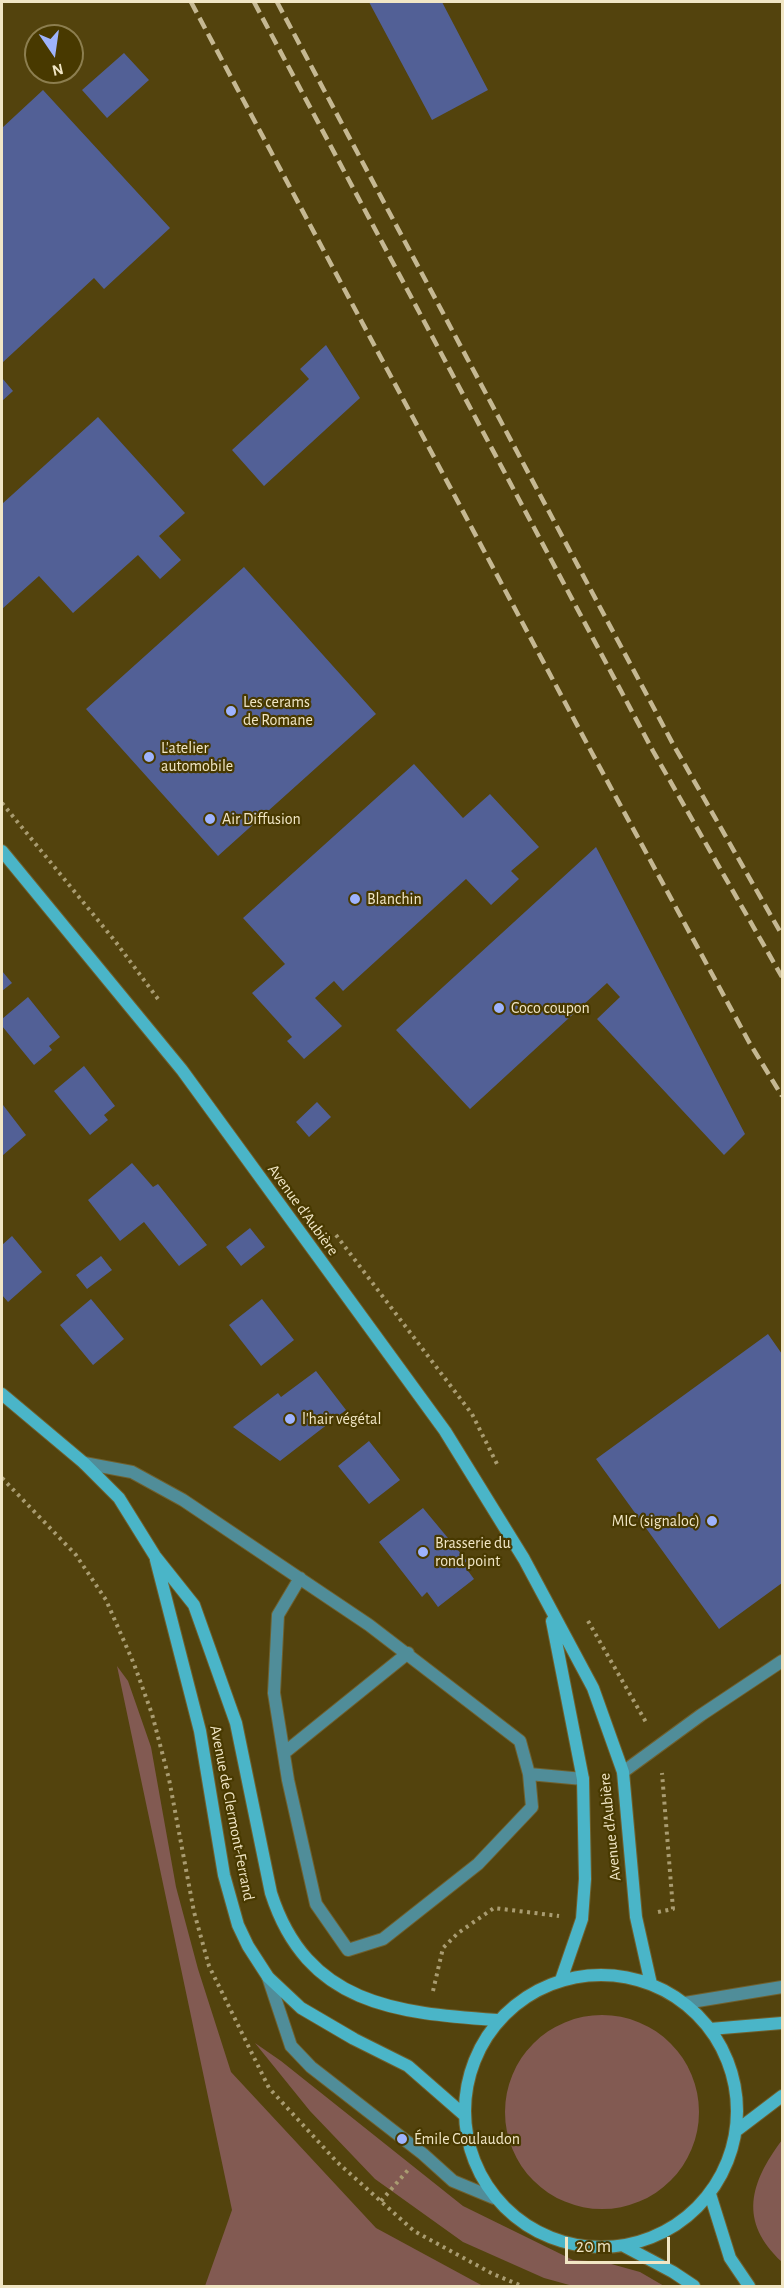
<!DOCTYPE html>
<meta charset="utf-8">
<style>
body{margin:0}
#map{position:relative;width:784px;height:2288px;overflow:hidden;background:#53430d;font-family:"Alegreya Sans",sans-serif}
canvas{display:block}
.frame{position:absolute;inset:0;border:3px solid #f1e6c5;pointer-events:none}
.north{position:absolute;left:24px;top:24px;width:60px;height:60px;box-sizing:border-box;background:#483900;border:2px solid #8c7e4f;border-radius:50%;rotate:167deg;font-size:16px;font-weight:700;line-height:24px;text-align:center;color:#f1e6c5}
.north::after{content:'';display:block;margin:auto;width:21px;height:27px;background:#9eb3fd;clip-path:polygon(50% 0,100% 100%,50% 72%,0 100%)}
.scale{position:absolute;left:565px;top:2237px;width:105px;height:27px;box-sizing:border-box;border:3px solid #f1e6c5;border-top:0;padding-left:8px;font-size:18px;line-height:21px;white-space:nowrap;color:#f1e6c5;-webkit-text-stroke:4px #483900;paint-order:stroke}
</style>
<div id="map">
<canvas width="784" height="2288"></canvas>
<div class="frame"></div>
<div class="north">N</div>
<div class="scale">20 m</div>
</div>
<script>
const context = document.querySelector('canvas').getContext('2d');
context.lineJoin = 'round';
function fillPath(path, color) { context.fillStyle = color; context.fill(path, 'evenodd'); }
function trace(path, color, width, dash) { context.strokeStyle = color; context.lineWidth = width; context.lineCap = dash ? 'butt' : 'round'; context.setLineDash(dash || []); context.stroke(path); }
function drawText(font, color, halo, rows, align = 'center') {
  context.font = font + ' "Alegreya Sans",sans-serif'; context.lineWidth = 4.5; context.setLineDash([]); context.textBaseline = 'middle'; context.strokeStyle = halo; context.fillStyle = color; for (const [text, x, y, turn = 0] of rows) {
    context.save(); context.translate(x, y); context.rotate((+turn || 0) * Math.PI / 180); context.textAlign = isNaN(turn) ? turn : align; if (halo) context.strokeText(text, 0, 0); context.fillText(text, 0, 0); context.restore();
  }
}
const green = new Path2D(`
 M 117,1666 L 128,1681 L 151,1747 L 176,1887 L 198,1969 L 231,2072 L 376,2228 L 483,2286 L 205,2286 L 232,2210 Z
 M505 2112a97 97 0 1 1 194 0a97 97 0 1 1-194 0Z
 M 255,2043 L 281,2061 L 463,2206 L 573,2260 L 604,2262 L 640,2272 L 664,2286 L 573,2286 L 544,2278 L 463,2242 L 375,2179 L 310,2111 Z
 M 782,2140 L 782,2262 C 738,2221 750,2183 782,2140 Z`);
const building = new Path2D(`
 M 369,2 L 442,2 L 488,90 L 432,120 Z
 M 124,53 L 149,80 L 107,118 L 82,90 Z
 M 43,90 L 170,228 L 104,289 L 94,278 L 2,363 L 2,128 Z
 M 326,345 L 360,398 L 264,486 L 232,450 L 309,379 L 300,369 Z
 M 2,378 L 13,391 L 2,401 Z
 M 98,417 L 185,513 L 159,536 L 181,560 L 160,579 L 138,555 L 73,613 L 39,576 L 2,609 L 2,504 Z
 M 244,567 L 376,714 L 218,856 L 86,709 Z
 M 414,764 L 463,818 L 490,794 L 539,847 L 511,871 L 519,879 L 491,905 L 466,879 L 343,991 L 334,981 L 315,998 L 342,1026 L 304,1059 L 287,1041 L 292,1037 L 252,993 L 285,964 L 243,918 Z
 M 596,847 L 745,1134 L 724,1155 L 597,1019 L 620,997 L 607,983 L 470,1109 L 396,1030 Z
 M 2,971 L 12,983 L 2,991 Z
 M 28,997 L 60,1037 L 49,1046 L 52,1050 L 34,1065 L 2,1026 L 2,1019 Z
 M 84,1066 L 115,1106 L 104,1115 L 108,1120 L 90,1135 L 54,1091 Z
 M 317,1102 L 331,1117 L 309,1137 L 296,1122 Z
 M 3,1105 L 26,1135 L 2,1156 L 2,1106 Z
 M 132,1163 L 153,1187 L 158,1184 L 207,1245 L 179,1266 L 144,1222 L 120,1241 L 88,1200 Z
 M 250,1228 L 265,1247 L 241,1266 L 226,1247 Z
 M 12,1236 L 42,1272 L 8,1302 L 2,1295 L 2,1245 Z
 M 101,1256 L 112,1270 L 87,1289 L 76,1275 Z
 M 91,1299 L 124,1339 L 93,1365 L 60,1325 Z
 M 262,1299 L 294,1340 L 261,1366 L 229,1325 Z
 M 768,1334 L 782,1354 L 782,1583 L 719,1629 L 596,1459 Z
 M 316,1371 L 346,1410 L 280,1461 L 233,1427 L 278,1393 L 281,1397 Z
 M 369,1441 L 400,1480 L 369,1504 L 338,1466 Z
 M 423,1508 L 467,1561 L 463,1564 L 474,1579 L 438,1607 L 427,1592 L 422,1597 L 379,1542 Z`);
const path = new Path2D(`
 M 2,803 L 115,941 L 158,999
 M 336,1235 L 472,1414 L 497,1464
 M 2,1478 L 76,1555 L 106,1600 L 134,1664 L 152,1714 L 169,1779 L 194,1912 L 209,1966 L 269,2088 L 337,2162 L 414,2231 L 493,2274 L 522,2286
 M 588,1621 L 647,1724
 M 658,1912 L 673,1909 L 662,1773
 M 433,1991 L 443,1948 L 458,1933 L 494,1908 L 559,1916
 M 381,2201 L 408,2170`);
const lane = new Path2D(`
 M 84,1463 L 132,1472 L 183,1500 L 369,1625 L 520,1741 L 529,1774 L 583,1779
 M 300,1578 L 278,1615 L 274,1693 L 288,1780 L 316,1904 L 348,1950 L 383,1939 L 478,1864 L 532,1807 L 529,1774
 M 284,1753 L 408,1653
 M 623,1772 L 701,1715 L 782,1661
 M 268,1977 L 291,2046 L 311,2067 L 423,2154 L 453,2181 L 494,2198
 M 685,2003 L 782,1987`);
const secondary = new Path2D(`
 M 2,851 L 182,1070 L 445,1431 L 524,1559 L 593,1688 L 623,1772 L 636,1917 L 651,1984
 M 2,1394 L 84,1463 L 119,1498 L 155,1556 L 194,1605 L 236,1723 L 271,1893 C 307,2005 396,2013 497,2020
 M 156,1560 L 200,1731 L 224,1875 L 238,1925 L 248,1946 L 268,1977 L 301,2008 L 354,2039 L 408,2066 L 463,2114
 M 552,1621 L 583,1779 L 585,1879 L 582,1919 L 561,1980
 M465 2111a136 136 0 1 1 272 0a136 136 0 1 1-272 0Z
 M 710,2029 L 782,2023
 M 736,2131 L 782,2096
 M 710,2194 L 730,2258 L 749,2286
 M 624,2246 L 673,2272 L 694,2286`);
const rail = new Path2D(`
 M 191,2 L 592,753 L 749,1042 L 782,1096
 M 254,2 L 653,751 L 782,977
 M 277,2 L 673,744 L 782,935`);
const markers = [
 [231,711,6,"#9eb3fd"],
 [149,757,6,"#9eb3fd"],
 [210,819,6,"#9eb3fd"],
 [355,899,6,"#9eb3fd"],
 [499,1008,6,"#9eb3fd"],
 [290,1419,6,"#9eb3fd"],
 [712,1521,6,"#9eb3fd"],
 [423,1552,6,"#9eb3fd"],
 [402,2139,6,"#9eb3fd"]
];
const poiNames = [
 ["Les cerams",243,702],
 ["de Romane",243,720],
 ["L'atelier",161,748],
 ["automobile",161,766],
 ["Air Diffusion",222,819],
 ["Blanchin",367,899],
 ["Coco coupon",511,1008],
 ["l'hair végétal",302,1419],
 ["MIC (signaloc)",700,1521,"right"],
 ["Brasserie du",435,1543],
 ["rond point",435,1561],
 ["Émile Coulaudon",414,2139]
];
const streetNames = [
 ["Avenue d'Aubière",303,1210,54],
 ["Avenue de Clermont-Ferrand",232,1813,79],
 ["Avenue d'Aubière",610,1827,-96]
];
fillPath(green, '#825a52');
fillPath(building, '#526096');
trace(lane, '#6f602e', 14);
trace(secondary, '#6f602e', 14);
trace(path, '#a99c71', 4, [3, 4.5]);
trace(lane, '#508d99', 12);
trace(secondary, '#4ab5c8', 12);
trace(rail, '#c5b892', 4.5, [12, 6]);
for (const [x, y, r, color] of markers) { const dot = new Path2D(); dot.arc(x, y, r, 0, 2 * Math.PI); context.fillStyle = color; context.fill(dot); trace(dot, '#483900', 2); }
drawText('16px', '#f1e6c5', '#483900', poiNames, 'left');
drawText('16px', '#f1e6c5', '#483900', streetNames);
</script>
